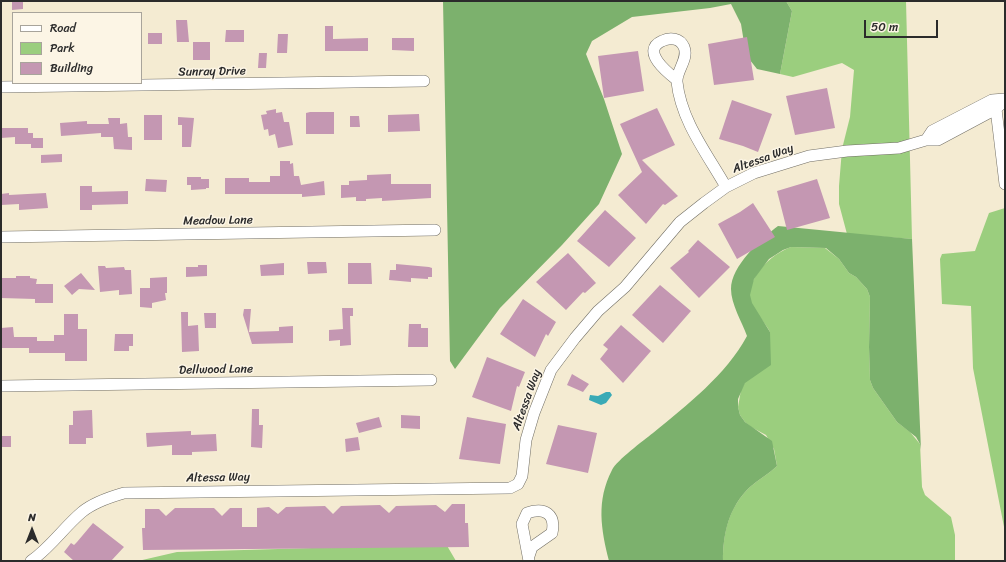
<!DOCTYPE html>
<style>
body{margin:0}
#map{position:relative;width:1006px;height:562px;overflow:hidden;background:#f4ebd2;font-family:Sriracha,sans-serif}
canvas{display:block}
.frame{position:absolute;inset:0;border:2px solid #2b2b2b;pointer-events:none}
.legend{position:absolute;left:12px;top:12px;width:130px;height:72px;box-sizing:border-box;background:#fcf5e5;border:1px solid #a8a49b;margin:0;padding:5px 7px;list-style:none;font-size:12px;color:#2b2b2b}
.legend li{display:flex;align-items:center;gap:8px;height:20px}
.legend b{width:20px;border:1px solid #a8a49b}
.north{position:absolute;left:12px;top:510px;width:40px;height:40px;-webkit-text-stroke:3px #fcf5e5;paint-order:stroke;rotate:0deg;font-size:11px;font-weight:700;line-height:16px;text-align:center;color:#2b2b2b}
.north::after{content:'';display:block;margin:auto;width:14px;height:18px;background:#2b2b2b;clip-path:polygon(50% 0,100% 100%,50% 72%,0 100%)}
.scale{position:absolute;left:864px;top:20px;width:74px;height:18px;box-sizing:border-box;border:2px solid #2b2b2b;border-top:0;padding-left:5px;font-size:12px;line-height:14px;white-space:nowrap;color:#2b2b2b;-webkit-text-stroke:3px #fcf5e5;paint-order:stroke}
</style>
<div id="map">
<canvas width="1006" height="562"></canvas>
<div class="frame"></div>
<ul class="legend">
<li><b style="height:5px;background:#fff"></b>Road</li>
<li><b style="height:11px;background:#9bce7e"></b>Park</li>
<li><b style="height:11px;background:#c497b2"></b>Building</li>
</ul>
<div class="north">N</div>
<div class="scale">50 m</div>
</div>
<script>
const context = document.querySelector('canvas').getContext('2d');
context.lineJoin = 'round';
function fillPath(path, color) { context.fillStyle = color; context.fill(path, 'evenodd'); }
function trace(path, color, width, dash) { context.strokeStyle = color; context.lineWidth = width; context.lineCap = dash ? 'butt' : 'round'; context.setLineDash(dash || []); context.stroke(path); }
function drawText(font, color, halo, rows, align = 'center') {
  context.font = font + ' Sriracha,sans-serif'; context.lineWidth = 3; context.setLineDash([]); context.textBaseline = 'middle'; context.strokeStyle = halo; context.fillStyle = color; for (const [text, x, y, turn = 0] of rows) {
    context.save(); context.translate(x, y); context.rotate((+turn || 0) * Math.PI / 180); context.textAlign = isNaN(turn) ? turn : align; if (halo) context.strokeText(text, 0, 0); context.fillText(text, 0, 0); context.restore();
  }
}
const green = new Path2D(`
 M 786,1 L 906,1 L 912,239 L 847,234 L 839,204 L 839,186 L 842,149 L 850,117 L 854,70 L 842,63 L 793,77 L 780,74 L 792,11 Z
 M 1005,208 L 1005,532 L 973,368 L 971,306 L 942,304 L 940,259 L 942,254 L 975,251 L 989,213 Z
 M 791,247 L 825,248 L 839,259 L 849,273 L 856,277 L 867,289 L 870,297 L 869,347 L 870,380 L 873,388 L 897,422 L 910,432 L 920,444 L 922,487 L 925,495 L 951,517 L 955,535 L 955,561 L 723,561 C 723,532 729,507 750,487 C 759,479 769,474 777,466 L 774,449 L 766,435 L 751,427 L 745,422 L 740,415 L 738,407 L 741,390 L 770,332 C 765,322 755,313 751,303 C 744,279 771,254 791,247 Z
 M 446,544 L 456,561 L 138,561 L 177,552 Z`);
const forest = new Path2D(`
 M 443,1 L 786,1 L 792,11 L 780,74 L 757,69 L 746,55 L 741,24 L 731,4 L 710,8 L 632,17 L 592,41 L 586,54 L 604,99 L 622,154 L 599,204 L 562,245 L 500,308 L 455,369 L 450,361 Z
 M 778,226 L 912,239 L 921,450 L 920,444 L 916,437 L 897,422 L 873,388 L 870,380 L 869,347 L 870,297 L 867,289 L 856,277 L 849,273 L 839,259 L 826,248 L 791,247 L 783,250 L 769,259 L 754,279 L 750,295 L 752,303 L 770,332 L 771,365 L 745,383 L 738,399 L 738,407 L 740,415 L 745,422 L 772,441 L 777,466 C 769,474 759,479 750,487 C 729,507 723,533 723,561 L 609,561 C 601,529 596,501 612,470 C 617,460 643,441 653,433 C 687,405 726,375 747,336 C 742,322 731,304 731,289 C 731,266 761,239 778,226 Z`);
const water = new Path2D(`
 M 606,392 L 610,392 L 612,395 L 606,403 L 601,405 L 589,400 L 590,395 L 598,396 Z`);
const building = new Path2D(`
 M 12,1 L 23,1 L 23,9 L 12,10 Z
 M 176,20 L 187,20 L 189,42 L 177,42 Z
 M 325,26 L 333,26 L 333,39 L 368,38 L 368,51 L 325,51 Z
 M 226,30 L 244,30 L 244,42 L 225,42 Z
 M 148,33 L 162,33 L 162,44 L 148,44 Z
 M 278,34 L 288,34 L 287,53 L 277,53 Z
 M 747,37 L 754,80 L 714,85 L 708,44 Z
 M 392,38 L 414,38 L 414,51 L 392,50 Z
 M 193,42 L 210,42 L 210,60 L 193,60 Z
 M 638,51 L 644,91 L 604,98 L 598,56 Z
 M 259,53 L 267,53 L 266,68 L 258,68 Z
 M 827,88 L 835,128 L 795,135 L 786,96 Z
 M 732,100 L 772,114 L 758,152 L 743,146 L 719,139 Z
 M 657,108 L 675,145 L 642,160 L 678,196 L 665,205 L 663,204 L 646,224 L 618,195 L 642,172 L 620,124 Z
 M 276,109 L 276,113 L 282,112 L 284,122 L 289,122 L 293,145 L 278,148 L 275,134 L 269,136 L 268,129 L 264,130 L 261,115 L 267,114 L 266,111 Z
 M 310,112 L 334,112 L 334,134 L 306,134 L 306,113 Z
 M 419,114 L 420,131 L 388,132 L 388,115 Z
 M 144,115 L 162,115 L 162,140 L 144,140 Z
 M 350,116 L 359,116 L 360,127 L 350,127 Z
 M 178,117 L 194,118 L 191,147 L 182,147 L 182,125 L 178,125 Z
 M 108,118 L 120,118 L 120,124 L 127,123 L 128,137 L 132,137 L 132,150 L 114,149 L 113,137 L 101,137 L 101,133 L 61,136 L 60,123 L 87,121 L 87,124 L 109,124 Z
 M 1,128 L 28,128 L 28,133 L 33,133 L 33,138 L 43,138 L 43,148 L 31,148 L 31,144 L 15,144 L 15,137 L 1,138 Z
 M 62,154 L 62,162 L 41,163 L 41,155 Z
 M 280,161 L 290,161 L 290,164 L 293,163 L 294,176 L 299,176 L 301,185 L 324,181 L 325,195 L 302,197 L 302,194 L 225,194 L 225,178 L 249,178 L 249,182 L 270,182 L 270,176 L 280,176 Z
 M 391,174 L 391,184 L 431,184 L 431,198 L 382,201 L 382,198 L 366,199 L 366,201 L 356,201 L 356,197 L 341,198 L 341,185 L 349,185 L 349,181 L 367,180 L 367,175 Z
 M 187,177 L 201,177 L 201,179 L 209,179 L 209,188 L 206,188 L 206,189 L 191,190 L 191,185 L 187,185 Z
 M 146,179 L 167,180 L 166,192 L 145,191 Z
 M 817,179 L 830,218 L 787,230 L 777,191 Z
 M 80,186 L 92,186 L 92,192 L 128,191 L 128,204 L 92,205 L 92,210 L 80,210 Z
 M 9,193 L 9,195 L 46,193 L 48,208 L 19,210 L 19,204 L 1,205 L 1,194 Z
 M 753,203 L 775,237 L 737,259 L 718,224 L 740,212 Z
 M 605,210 L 636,238 L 609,267 L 577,241 Z
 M 698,240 L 730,267 L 699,298 L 670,268 L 689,252 L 688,251 Z
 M 568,253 L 596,283 L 585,293 L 583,292 L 566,310 L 536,282 Z
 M 307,262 L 326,262 L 327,273 L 308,274 Z
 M 284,263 L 284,275 L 261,276 L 260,265 Z
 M 348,263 L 371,263 L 372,284 L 348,284 Z
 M 396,264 L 429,267 L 432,268 L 432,277 L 428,277 L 428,279 L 411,278 L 411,282 L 389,280 L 390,270 L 396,270 Z
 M 198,265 L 207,265 L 207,276 L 186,277 L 186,267 L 198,267 Z
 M 98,266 L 105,266 L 106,268 L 124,267 L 125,270 L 131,270 L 132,294 L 119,295 L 119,290 L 100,292 Z
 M 81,273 L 95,290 L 79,289 L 72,295 L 64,286 Z
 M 16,276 L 30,276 L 30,278 L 37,279 L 36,284 L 53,284 L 53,303 L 35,303 L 35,299 L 1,298 L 1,278 L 16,278 Z
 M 167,277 L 167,293 L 165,293 L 166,300 L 152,303 L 152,308 L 140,307 L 140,288 L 150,288 L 150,278 Z
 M 660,285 L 691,311 L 663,343 L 632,315 Z
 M 523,299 L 556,322 L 548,336 L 546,334 L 535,357 L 500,334 Z
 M 342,308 L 353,308 L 353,316 L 350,316 L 351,345 L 340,346 L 340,340 L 329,341 L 329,330 L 343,329 Z
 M 244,309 L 251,309 L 249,332 L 279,331 L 279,327 L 293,326 L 293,343 L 252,344 L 243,315 Z
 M 181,312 L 188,312 L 188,326 L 198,325 L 199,351 L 182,352 Z
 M 204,313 L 216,313 L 216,328 L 205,328 Z
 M 64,314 L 78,314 L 78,329 L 87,329 L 87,361 L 65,361 L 65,353 L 29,353 L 29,348 L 1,348 L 1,328 L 13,327 L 14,337 L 37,337 L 37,341 L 54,341 L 54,335 L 64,335 Z
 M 409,324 L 421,324 L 421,328 L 428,328 L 428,347 L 408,347 Z
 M 621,325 L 651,351 L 623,383 L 600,359 L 608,349 L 603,345 Z
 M 115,334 L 133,334 L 133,346 L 129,346 L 129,351 L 114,351 Z
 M 487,357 L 525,372 L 519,387 L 517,386 L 511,411 L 472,397 Z
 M 572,374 L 589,384 L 583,392 L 567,385 Z
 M 252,409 L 259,409 L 259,425 L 263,425 L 262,448 L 251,447 Z
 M 92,410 L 93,438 L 86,438 L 86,444 L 69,444 L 69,425 L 73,425 L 73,411 Z
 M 401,415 L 420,416 L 420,429 L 401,428 Z
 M 379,417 L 382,427 L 359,433 L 356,423 Z
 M 467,417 L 506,424 L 500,464 L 459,459 Z
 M 558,425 L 597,433 L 588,473 L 546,464 Z
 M 191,431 L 191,435 L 216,434 L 217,451 L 192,452 L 192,455 L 172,455 L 172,445 L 147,447 L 146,433 Z
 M 1,436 L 11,436 L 11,447 L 1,447 Z
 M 358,437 L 360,450 L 346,452 L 345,439 Z
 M 452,504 L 465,504 L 465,523 L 468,523 L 469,547 L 143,550 L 142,528 L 145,528 L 145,509 L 159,509 L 166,516 L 175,508 L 214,508 L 222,516 L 230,508 L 242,508 L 242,527 L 257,527 L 257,508 L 269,507 L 278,514 L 286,507 L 325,506 L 333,514 L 341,506 L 380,505 L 389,513 L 396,506 L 436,505 L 445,512 Z
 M 93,523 L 124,547 L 111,561 L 74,561 L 64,552 L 71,543 L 74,545 L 77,542 Z`);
const minor = new Path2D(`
 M 677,80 C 668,73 640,51 662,41 C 670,37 680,38 684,47 C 689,59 676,71 677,82 C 681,121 708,155 726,187
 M 1,87 L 424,81
 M 996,109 L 1005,184
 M 926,140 L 932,131 L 992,100 L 1005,99
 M 1,237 L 435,230
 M 1,386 L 431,380
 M 529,556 L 532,547 L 552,533 C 556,514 545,507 527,513 L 522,524 L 529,561
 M 31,561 C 51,547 64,527 82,512 C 94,502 110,497 124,493 L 510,488 L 518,484 L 522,476 L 526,440 L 534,413 L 551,370 L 575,338 L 598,311 L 625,287 L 680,222 L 704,203 L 726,187 L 754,173 L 809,156 L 847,151 L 899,148 L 926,140 L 938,140 L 996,109 L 1005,100`);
const streetNames = [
 ["Sunray Drive",212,72,-1],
 ["Altessa Way",763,159,-20],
 ["Meadow Lane",218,221,-1],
 ["Dellwood Lane",216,370,-1],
 ["Altessa Way",527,400,-70],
 ["Altessa Way",218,478,-1]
];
fillPath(green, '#9bce7e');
fillPath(forest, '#7cb16d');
fillPath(water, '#39aab6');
fillPath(building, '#c497b2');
trace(minor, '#716e65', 12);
trace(minor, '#fff', 11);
drawText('12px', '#2b2b2b', '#fcf5e5', streetNames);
</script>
